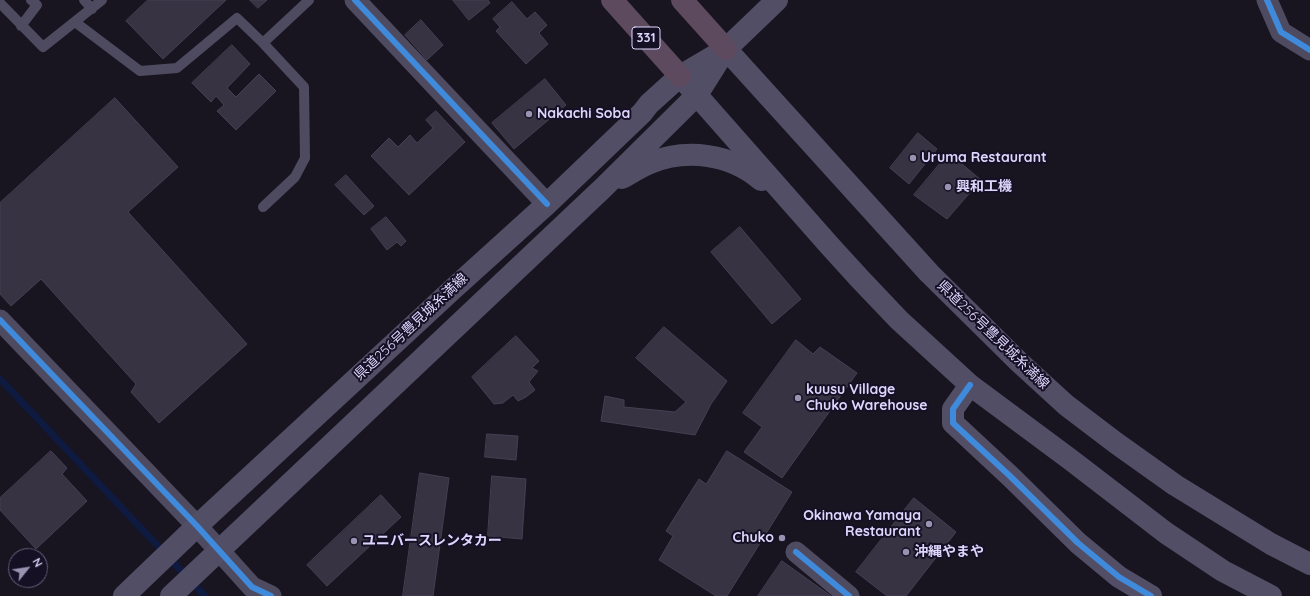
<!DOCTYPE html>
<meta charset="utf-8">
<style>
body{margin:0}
#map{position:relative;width:1310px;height:596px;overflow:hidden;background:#181520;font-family:Quicksand,sans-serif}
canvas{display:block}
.north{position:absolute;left:8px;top:548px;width:40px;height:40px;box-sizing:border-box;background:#161025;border:1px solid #665f7b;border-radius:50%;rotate:60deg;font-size:11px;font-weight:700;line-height:16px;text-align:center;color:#ded6fd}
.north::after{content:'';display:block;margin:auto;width:14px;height:18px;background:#9992b0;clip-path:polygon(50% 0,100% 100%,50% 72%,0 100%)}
</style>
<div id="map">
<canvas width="1310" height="596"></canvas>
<div class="north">N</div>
</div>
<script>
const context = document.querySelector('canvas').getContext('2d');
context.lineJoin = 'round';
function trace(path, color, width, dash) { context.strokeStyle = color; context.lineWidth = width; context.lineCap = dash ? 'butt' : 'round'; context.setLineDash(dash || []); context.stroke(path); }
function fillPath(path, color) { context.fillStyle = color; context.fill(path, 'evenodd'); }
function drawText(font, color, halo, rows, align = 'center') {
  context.font = font + ' Quicksand,"Noto Sans JP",sans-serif'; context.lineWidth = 4; context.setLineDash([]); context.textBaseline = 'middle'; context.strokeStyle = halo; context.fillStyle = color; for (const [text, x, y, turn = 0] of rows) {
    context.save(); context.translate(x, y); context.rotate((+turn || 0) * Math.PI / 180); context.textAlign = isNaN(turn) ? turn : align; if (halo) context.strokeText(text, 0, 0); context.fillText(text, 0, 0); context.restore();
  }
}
const stream = new Path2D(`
 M 0,379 L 205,596`);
const building = new Path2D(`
 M 148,0 L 226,0 L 163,59 L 126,21 Z
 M 250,0 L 267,0 L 258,8 Z
 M 453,0 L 488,0 L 490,3 L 469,20 Z
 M 512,2 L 527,19 L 535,12 L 547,25 L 539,33 L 548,44 L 526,64 L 496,31 L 500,27 L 493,19 Z
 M 421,20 L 443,45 L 427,60 L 405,35 Z
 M 232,45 L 250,64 L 227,88 L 236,97 L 259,74 L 276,91 L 236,130 L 217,111 L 224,105 L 216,96 L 211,102 L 192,83 Z
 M 545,79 L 566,105 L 514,149 L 492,123 Z
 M 115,98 L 178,167 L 128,212 L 247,344 L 159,423 L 131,392 L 136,384 L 41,279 L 11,306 L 0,294 L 0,203 Z
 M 436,111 L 465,142 L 409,195 L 371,156 L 389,138 L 398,147 L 410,135 L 417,143 L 433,128 L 426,120 Z
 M 918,133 L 937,149 L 909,184 L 890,168 Z
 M 949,153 L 981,180 L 947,219 L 914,195 Z
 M 346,175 L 374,206 L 364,215 L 335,185 Z
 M 386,217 L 406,241 L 401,246 L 397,242 L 387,250 L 371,229 Z
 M 740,227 L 801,299 L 772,324 L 711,252 Z
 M 664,327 L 727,381 L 711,404 L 695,435 L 601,421 L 605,396 L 624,400 L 624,407 L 675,412 L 686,402 L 636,358 Z
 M 516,336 L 539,361 L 532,368 L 538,371 L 529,382 L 535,390 L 526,397 L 518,401 L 513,395 L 503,403 L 494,404 L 472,377 Z
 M 796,340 L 813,354 L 820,347 L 857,373 L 782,478 L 744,452 L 762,427 L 743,413 Z
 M 487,434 L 518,436 L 516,460 L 485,457 Z
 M 51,451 L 67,468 L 62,474 L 87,501 L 36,549 L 0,510 L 0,498 Z
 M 727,451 L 792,492 L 727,596 L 716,596 L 659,560 L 673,536 L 666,531 L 699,479 L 706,484 Z
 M 420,473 L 449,478 L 433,596 L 403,596 Z
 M 492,476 L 526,479 L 522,539 L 488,536 Z
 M 381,495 L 401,517 L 327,586 L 307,565 Z
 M 914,498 L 956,532 L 906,596 L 887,596 L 856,572 Z
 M 782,561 L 831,596 L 758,596 Z`);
const lane = new Path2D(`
 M 84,0 L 92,9
 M 0,3 L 43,47 L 102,0
 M 75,22 L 140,71 L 177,68 L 237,18 L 263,43 L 309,0
 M 21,26 L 37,5 L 31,0
 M 263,207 L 295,177 L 305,158 L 304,87 L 263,43`);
const street = new Path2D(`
 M 355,0 L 547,204
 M 1267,0 L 1281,32 L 1310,50
 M 0,320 L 197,526 L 252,587 L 271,596
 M 796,552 L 849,596`);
const secondary = new Path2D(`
 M 726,49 L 929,273 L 1019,362 L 1066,405 L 1116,443 L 1175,485 L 1271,544 L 1310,564
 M 680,76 L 829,245 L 860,279 L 899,320 L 970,385 L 1071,460 L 1166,533 L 1223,571 L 1271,596
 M 622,178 C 631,173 640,167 650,163 C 687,148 731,154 761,180
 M 970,385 L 953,409 L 953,423 L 1011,477 L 1078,543 L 1119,577 L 1151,596
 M 124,596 L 197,526 L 453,289 L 547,204 L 642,113 L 649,104 L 680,76 L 726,49 L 777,0
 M 171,596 L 603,188 L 697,95 L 724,52`);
const highway = new Path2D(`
 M 612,0 L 680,76
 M 682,0 L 726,49`);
const cycleway = new Path2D(`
 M 355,0 L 547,204
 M 1267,0 L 1281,32 L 1310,50
 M 0,320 L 197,526 L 252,587 L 271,596
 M 970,385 L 953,409 L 953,423 L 1011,477 L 1078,543 L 1119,577 L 1151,596
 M 796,552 L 849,596`);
const markers = [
 [529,114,4,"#9992b0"],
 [913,158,4,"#9992b0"],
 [948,187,4,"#9992b0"],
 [798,398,4,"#9992b0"],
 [929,524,4,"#9992b0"],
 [782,538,4,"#9992b0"],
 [354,541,4,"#9992b0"],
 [906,552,4,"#9992b0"]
];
const shields = [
 [646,38,28]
];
const shieldNames = [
 ["331",646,38]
];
const poiNames = [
 ["Nakachi Soba",537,114],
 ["Uruma Restaurant",921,158],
 ["興和工機",956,187],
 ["kuusu Village",806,390],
 ["Chuko Warehouse",806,406],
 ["Okinawa Yamaya",921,516,"right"],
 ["Restaurant",921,532,"right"],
 ["Chuko",774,538,"right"],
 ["ユニバースレンタカー",362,541],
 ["沖縄やまや",914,552]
];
const streetNames = [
 ["県道256号豊見城糸満線",411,327,-43],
 ["県道256号豊見城糸満線",993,335,44]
];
trace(stream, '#0e1a3f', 7);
fillPath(building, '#373342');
trace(building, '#454053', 1);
trace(lane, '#4e4b61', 10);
trace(street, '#4e4b61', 21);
trace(secondary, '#514e66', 22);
trace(highway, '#5d4a5e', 22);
trace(cycleway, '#408adc', 6);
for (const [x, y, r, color] of markers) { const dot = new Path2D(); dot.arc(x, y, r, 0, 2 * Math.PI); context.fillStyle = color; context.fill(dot); trace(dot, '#161025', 1.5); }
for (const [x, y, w] of shields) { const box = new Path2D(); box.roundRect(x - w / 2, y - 11, w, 22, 3); context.fillStyle = '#161025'; context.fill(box); trace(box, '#ded6fd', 1); }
drawText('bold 13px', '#ded6fd', null, shieldNames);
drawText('bold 14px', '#ded6fd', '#161025', poiNames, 'left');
drawText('14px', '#ded6fd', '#161025', streetNames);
</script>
